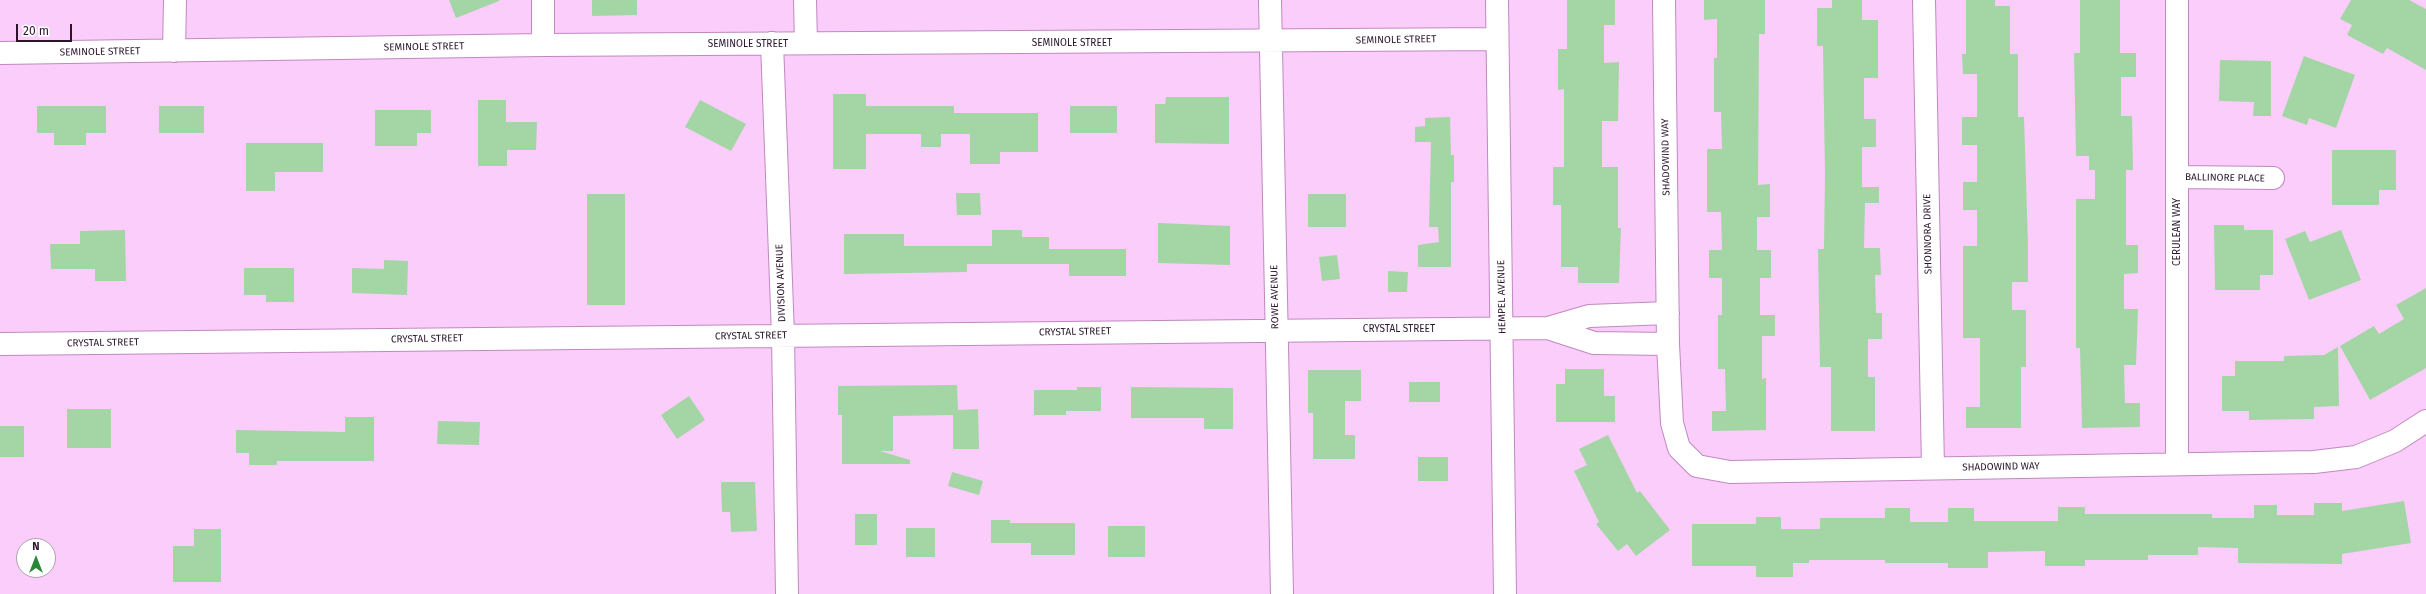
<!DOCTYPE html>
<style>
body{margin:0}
#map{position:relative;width:2426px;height:594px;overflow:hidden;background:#fbcdfb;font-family:"Fira Sans",sans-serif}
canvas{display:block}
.north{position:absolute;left:16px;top:538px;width:40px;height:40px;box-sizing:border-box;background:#fff;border:1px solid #aaa1aa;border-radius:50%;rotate:0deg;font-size:11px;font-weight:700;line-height:16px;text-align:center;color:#2a152b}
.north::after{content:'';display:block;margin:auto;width:14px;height:18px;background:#298738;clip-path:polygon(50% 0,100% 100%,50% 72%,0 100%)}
.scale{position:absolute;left:16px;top:24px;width:56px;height:18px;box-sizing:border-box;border:2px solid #2a152b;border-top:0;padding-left:5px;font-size:12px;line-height:14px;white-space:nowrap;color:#2a152b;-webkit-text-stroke:3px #fff;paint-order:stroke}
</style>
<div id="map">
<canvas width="2426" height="594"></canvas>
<div class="north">N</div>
<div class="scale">20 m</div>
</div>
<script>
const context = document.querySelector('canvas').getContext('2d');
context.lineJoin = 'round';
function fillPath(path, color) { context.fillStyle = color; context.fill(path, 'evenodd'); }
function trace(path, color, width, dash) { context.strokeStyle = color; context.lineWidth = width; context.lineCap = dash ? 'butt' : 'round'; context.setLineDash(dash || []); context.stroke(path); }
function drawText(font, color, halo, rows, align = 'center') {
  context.font = font + ' "Fira Sans",sans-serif'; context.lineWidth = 3; context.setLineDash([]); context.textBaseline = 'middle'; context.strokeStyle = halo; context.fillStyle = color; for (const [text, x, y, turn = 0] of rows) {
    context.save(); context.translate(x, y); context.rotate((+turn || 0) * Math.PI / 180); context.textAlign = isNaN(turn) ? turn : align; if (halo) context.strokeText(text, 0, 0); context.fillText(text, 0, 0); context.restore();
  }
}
const building = new Path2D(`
 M 449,0 L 499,0 L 499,1 L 456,18 Z
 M 592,0 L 637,0 L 637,15 L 592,16 Z
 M 1567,0 L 1615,0 L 1615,25 L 1604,25 L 1604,63 L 1619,62 L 1618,121 L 1602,121 L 1602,167 L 1618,167 L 1618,228 L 1621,228 L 1619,283 L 1578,283 L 1578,267 L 1561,267 L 1561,205 L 1553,205 L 1553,167 L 1564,167 L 1564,89 L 1558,90 L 1558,49 L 1567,49 Z
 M 1704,0 L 1765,0 L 1765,34 L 1759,34 L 1758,185 L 1770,184 L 1770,217 L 1757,217 L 1757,250 L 1771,250 L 1771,278 L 1760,278 L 1760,315 L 1775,315 L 1775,336 L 1762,336 L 1762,379 L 1766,378 L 1766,430 L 1712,431 L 1712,411 L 1726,411 L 1725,369 L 1718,369 L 1718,315 L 1722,315 L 1722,278 L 1709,278 L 1709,250 L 1722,250 L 1721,212 L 1707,212 L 1707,149 L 1722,149 L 1721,112 L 1714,112 L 1714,58 L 1717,58 L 1717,19 L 1704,20 Z
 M 1832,0 L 1862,0 L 1862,20 L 1878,20 L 1878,78 L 1864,78 L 1864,119 L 1876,119 L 1876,147 L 1862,147 L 1862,187 L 1879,187 L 1879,203 L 1865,203 L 1864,248 L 1880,248 L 1881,275 L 1875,275 L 1876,313 L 1882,313 L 1882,339 L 1868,339 L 1868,377 L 1875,377 L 1875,431 L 1831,431 L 1831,367 L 1820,367 L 1818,249 L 1824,249 L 1825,175 L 1823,46 L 1817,46 L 1817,8 L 1832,8 Z
 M 1966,0 L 1995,0 L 1995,6 L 2010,6 L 2010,54 L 2018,54 L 2018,117 L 2024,117 L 2028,246 L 2028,282 L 2012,282 L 2012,310 L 2026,310 L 2026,367 L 2021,367 L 2021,428 L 1966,428 L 1966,407 L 1980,407 L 1980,338 L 1963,338 L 1963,246 L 1977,246 L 1977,210 L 1963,210 L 1963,182 L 1977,182 L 1977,145 L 1962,145 L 1962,117 L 1977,117 L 1977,74 L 1963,74 L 1962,54 L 1966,54 Z
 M 2080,0 L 2120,0 L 2120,53 L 2136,53 L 2136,77 L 2121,77 L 2121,116 L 2132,116 L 2133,170 L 2126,170 L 2126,245 L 2138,245 L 2138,273 L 2124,274 L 2124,309 L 2138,309 L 2136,365 L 2124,365 L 2125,403 L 2140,403 L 2140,427 L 2082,428 L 2080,348 L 2076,348 L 2076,199 L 2095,199 L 2095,170 L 2089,170 L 2089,156 L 2076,156 L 2074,53 L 2080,53 Z
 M 2351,0 L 2409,0 L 2426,9 L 2426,70 L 2387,48 L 2383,54 L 2347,35 L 2352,25 L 2340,19 Z
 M 2304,56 L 2355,75 L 2336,128 L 2309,118 L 2307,125 L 2282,116 Z
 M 2220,60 L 2271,61 L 2271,116 L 2253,116 L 2254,102 L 2219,101 Z
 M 833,94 L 866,94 L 866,106 L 954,106 L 954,113 L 1038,113 L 1038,152 L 1000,152 L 1000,164 L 970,164 L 970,134 L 941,134 L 941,147 L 921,147 L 921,134 L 866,134 L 866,169 L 833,169 Z
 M 1166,97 L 1229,97 L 1229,144 L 1155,143 L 1155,104 L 1165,104 Z
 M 478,100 L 506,100 L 506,122 L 537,122 L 536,150 L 507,150 L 507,166 L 478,166 Z
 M 700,100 L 746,124 L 731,151 L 685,127 Z
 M 37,106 L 106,106 L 106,133 L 86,133 L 86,145 L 54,145 L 54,133 L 37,133 Z
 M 159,106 L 204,106 L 204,133 L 159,133 Z
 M 1070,106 L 1117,106 L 1117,133 L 1070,133 Z
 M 375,110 L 431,110 L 431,133 L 417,133 L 417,146 L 375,146 Z
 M 1450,117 L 1451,155 L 1454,155 L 1454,182 L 1451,182 L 1451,267 L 1418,267 L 1418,245 L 1439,242 L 1438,227 L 1429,227 L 1431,142 L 1415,142 L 1415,127 L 1425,126 L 1425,118 Z
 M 246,143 L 323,143 L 323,172 L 275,172 L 275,191 L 246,191 Z
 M 2332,150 L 2396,150 L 2396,190 L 2379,190 L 2379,205 L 2332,205 Z
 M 956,193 L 980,193 L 981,215 L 957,215 Z
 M 587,194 L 625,194 L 625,305 L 587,305 Z
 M 1308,194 L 1346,194 L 1346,227 L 1308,227 Z
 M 1158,223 L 1230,226 L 1230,265 L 1158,263 Z
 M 2214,225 L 2244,225 L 2244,230 L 2273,230 L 2273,275 L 2260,275 L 2260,290 L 2215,290 Z
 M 125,230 L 126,281 L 95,281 L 95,269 L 51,269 L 50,244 L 80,244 L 80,231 Z
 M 992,230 L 1022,230 L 1022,237 L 1049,237 L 1049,249 L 1126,249 L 1126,276 L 1069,276 L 1069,264 L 967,264 L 967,272 L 844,274 L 844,234 L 904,234 L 904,246 L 992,246 Z
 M 2341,230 L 2361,280 L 2309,300 L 2285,239 L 2305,231 L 2310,242 Z
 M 1337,255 L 1340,279 L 1322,281 L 1319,257 Z
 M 384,260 L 408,261 L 407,295 L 352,293 L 352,268 L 384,269 Z
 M 244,268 L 294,268 L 294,302 L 266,302 L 266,295 L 244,295 Z
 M 1388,271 L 1408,272 L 1407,292 L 1388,292 Z
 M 2426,288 L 2426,368 L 2370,400 L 2340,346 L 2374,326 L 2379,334 L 2404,319 L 2396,305 Z
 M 2338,347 L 2339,406 L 2314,407 L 2314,419 L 2249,420 L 2249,411 L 2222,411 L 2222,376 L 2235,376 L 2235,361 L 2284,361 L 2284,356 L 2324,355 Z
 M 1565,369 L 1604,369 L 1604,396 L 1615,396 L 1615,422 L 1556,422 L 1556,384 L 1565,384 Z
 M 1308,370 L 1361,370 L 1361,401 L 1345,401 L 1345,435 L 1355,435 L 1355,459 L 1313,459 L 1313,413 L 1308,413 Z
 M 1409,382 L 1440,382 L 1440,402 L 1409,402 Z
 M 957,385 L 958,410 L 978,409 L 979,449 L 953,449 L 953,415 L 893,416 L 893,451 L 880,451 L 910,460 L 910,464 L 842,464 L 842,415 L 838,415 L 838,386 Z
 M 1077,387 L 1101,387 L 1101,411 L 1066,411 L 1066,415 L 1034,415 L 1034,390 L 1077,390 Z
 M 1131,387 L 1233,388 L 1233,429 L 1204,429 L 1204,418 L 1131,418 Z
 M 689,396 L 705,420 L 677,439 L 661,415 Z
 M 67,409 L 111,409 L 111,448 L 67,448 Z
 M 345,417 L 374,417 L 374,461 L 277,461 L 277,465 L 249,465 L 249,453 L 236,453 L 236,430 L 345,432 Z
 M 438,421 L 480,422 L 479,445 L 437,444 Z
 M 0,426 L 24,426 L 24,457 L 0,457 Z
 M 1608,435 L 1637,493 L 1640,491 L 1670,530 L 1636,556 L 1627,544 L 1618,551 L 1596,524 L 1599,522 L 1574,471 L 1587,465 L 1579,449 Z
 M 1418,457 L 1448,457 L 1448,481 L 1418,481 Z
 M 952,472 L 983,481 L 979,495 L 948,486 Z
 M 721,482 L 755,482 L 757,531 L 731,532 L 730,512 L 722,512 Z
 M 2404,501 L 2411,543 L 2342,554 L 2342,564 L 2238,563 L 2238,548 L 2198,547 L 2198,555 L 2148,555 L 2148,560 L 2085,560 L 2085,566 L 2045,566 L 2045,551 L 1988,552 L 1988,568 L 1948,568 L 1948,563 L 1885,563 L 1885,560 L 1809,560 L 1809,563 L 1793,563 L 1793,577 L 1756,577 L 1756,566 L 1692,566 L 1692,524 L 1756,524 L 1756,517 L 1781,517 L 1781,529 L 1820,529 L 1820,518 L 1885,518 L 1885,508 L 1910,508 L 1910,522 L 1948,522 L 1948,508 L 1974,508 L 1974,521 L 2058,521 L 2058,507 L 2085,507 L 2085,514 L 2212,514 L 2212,518 L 2254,518 L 2254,505 L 2277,505 L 2277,515 L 2314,515 L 2314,503 L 2342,503 L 2342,511 Z
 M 855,514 L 877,514 L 877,545 L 855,545 Z
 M 991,520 L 1010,520 L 1010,523 L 1075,523 L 1075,555 L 1031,555 L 1031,543 L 991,543 Z
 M 1108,526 L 1145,526 L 1145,557 L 1108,557 Z
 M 906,528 L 935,528 L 935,557 L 906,557 Z
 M 194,529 L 221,529 L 221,582 L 173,582 L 173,546 L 194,546 Z`);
const minor = new Path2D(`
 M 543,0 L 543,45
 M 805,0 L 806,43
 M 1270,0 L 1282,594
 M 1497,0 L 1505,594
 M 1664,0 L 1668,344 L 1672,423 L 1679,448 L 1697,466 L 1730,472 L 2314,462 L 2356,457 L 2395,441 L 2426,421
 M 1924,0 L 1933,468
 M 2177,0 L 2177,463
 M 772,43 L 783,335 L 787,594
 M 174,51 L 175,0
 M 0,53 L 543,45 L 1497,39
 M 2177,177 L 2273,178
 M 1548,328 L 1594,343 L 1668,344
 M 0,344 L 1548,328 L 1589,316 L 1668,313`);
const streetNames = [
 ["SEMINOLE STREET",1396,40,-1],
 ["SEMINOLE STREET",1072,43],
 ["SEMINOLE STREET",748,44],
 ["SEMINOLE STREET",424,47,-1],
 ["SEMINOLE STREET",100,52,-1],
 ["SHADOWIND WAY",1666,157,-91],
 ["BALLINORE PLACE",2225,178,1],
 ["CERULEAN WAY",2177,232,-90],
 ["SHONNORA DRIVE",1928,234,-91],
 ["DIVISION AVENUE",781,283,-92],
 ["ROWE AVENUE",1275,297,-91],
 ["HEMPEL AVENUE",1502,297,-91],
 ["CRYSTAL STREET",1399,329],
 ["CRYSTAL STREET",1075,332,-1],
 ["CRYSTAL STREET",751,336,-1],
 ["CRYSTAL STREET",427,339,-1],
 ["CRYSTAL STREET",103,343,-1],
 ["SHADOWIND WAY",2001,467,-1]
];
fillPath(building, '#a3d5a5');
trace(minor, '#c089c0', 24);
trace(minor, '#fff', 22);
drawText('10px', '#2a152b', '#fff', streetNames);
</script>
